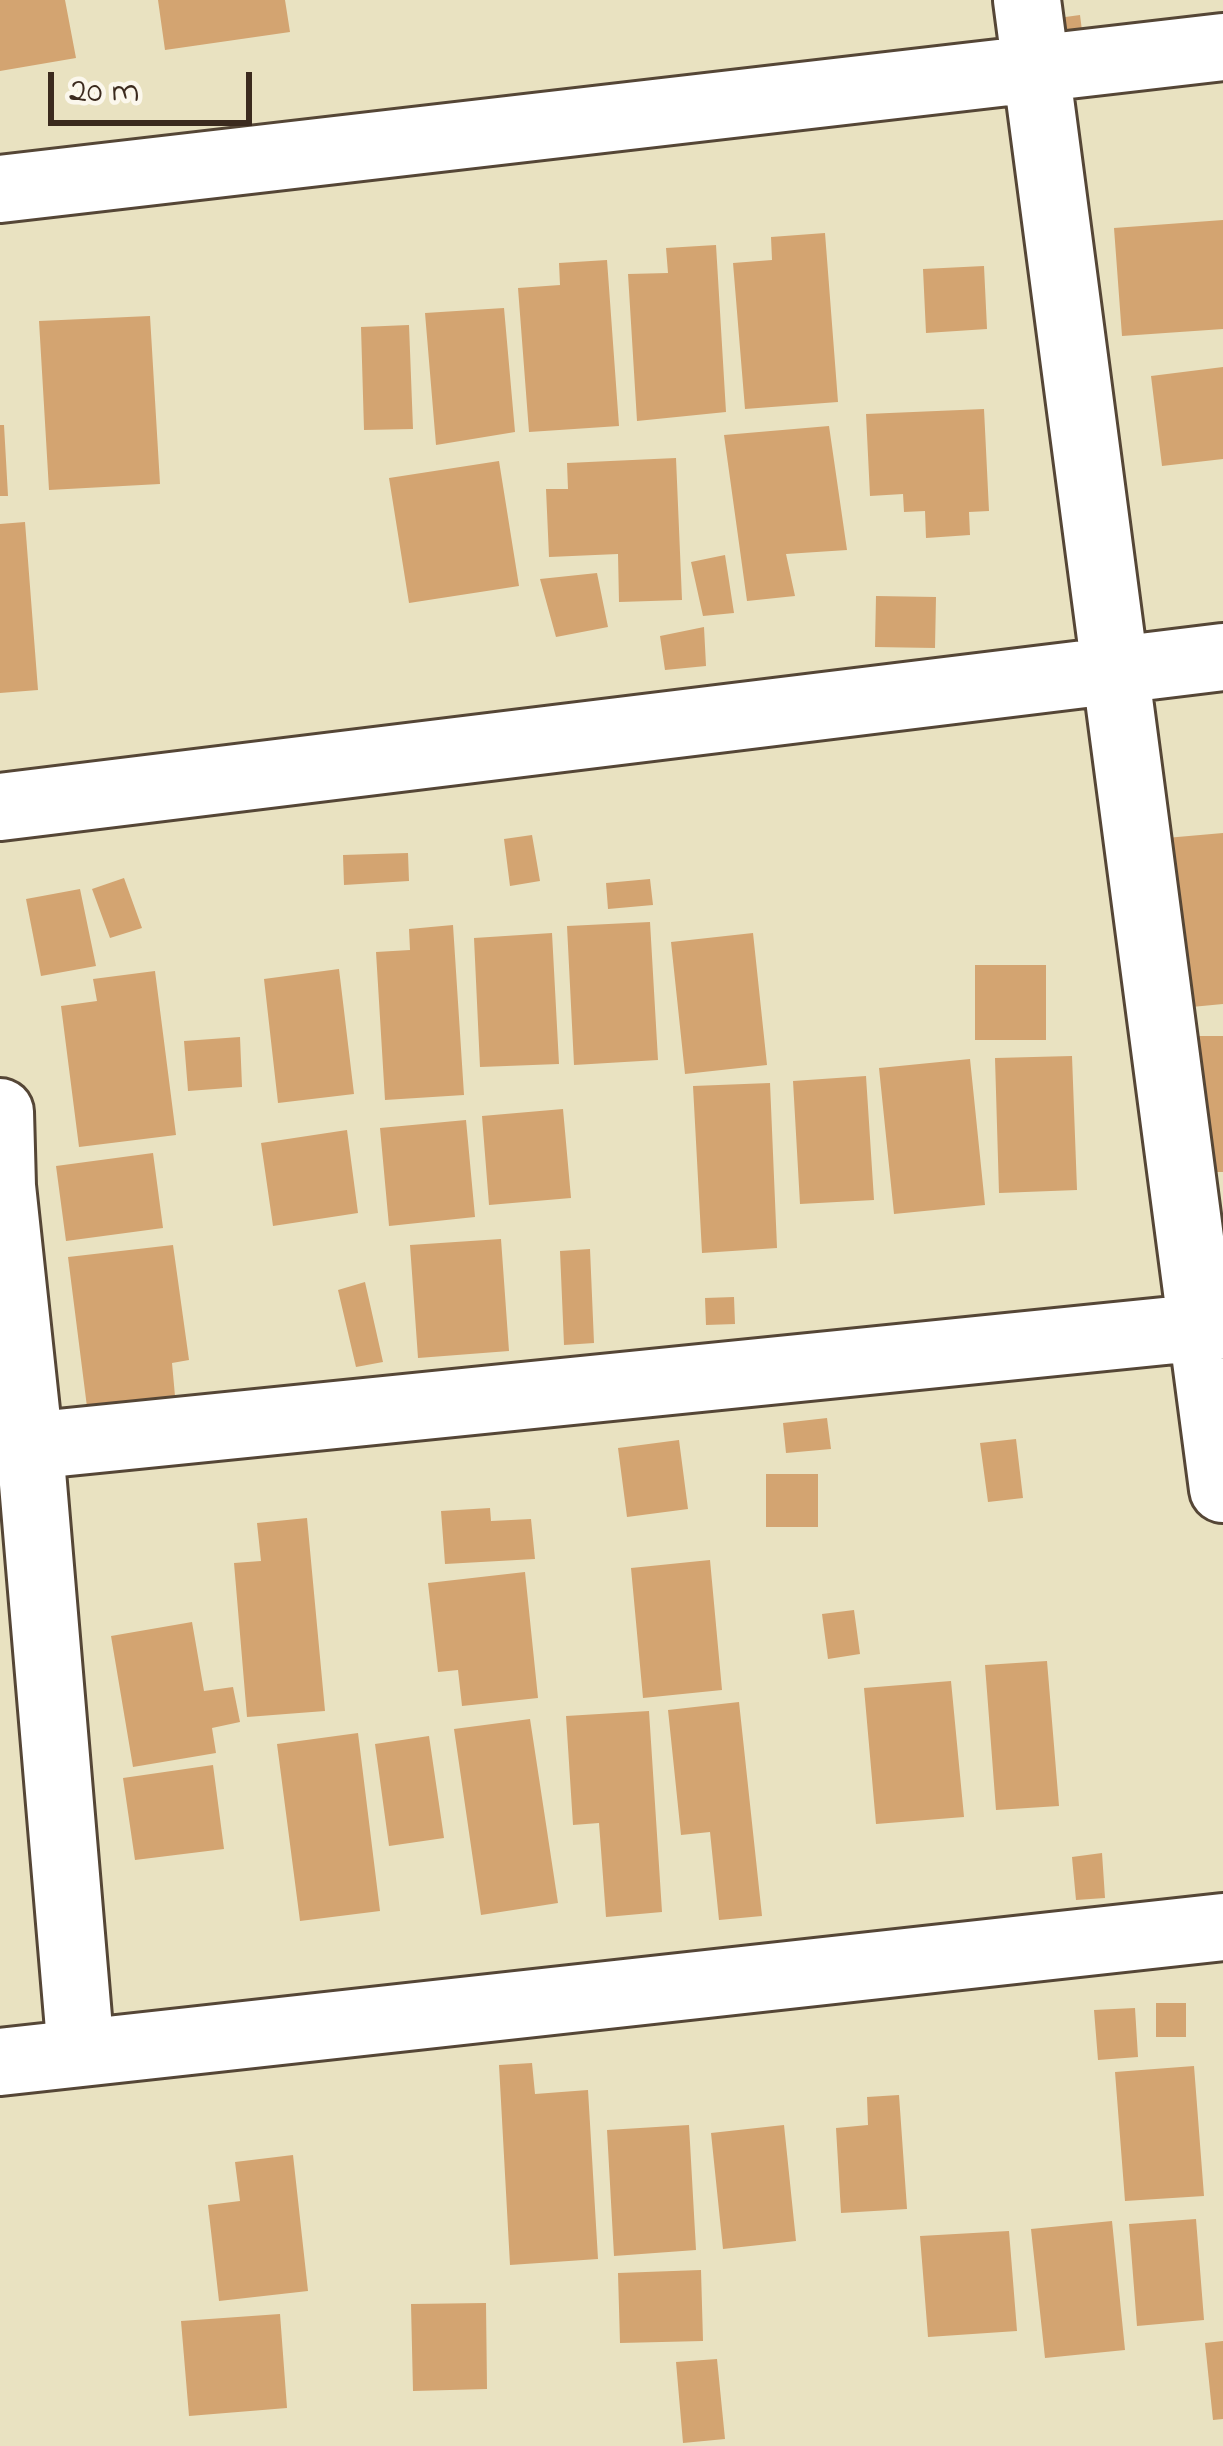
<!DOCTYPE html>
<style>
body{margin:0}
#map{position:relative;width:1223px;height:2446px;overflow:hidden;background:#e9e2c1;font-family:"Indie Flower",sans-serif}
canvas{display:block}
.scale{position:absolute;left:48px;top:72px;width:204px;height:54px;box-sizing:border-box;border:6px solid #3b2a1e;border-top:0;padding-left:15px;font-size:36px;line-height:42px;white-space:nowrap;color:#3b2a1e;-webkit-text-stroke:9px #fbf7ec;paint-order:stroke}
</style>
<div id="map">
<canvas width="1223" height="2446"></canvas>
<div class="scale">20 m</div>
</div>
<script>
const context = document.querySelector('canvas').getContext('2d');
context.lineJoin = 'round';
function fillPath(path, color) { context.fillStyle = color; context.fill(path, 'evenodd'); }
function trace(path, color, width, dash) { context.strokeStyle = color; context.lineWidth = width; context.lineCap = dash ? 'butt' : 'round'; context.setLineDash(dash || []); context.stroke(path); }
const building = new Path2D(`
 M 0,0 L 65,0 L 76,58 L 0,71 Z
 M 158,0 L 285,0 L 290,32 L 165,50 Z
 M 1080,15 L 1084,46 L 1036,21 Z
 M 1223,220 L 1223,329 L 1122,336 L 1114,228 Z
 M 825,233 L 838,402 L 745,409 L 733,263 L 772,260 L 771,237 Z
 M 716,245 L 726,412 L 637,421 L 628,274 L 668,273 L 666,248 Z
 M 607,260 L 619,426 L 529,432 L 518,288 L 560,285 L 559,263 Z
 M 984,266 L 987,329 L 926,333 L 923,269 Z
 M 504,308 L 515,432 L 436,445 L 425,313 Z
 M 150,316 L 160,484 L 49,490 L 39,321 Z
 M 409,325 L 413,429 L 364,430 L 361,327 Z
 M 1223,367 L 1223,459 L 1162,466 L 1151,376 Z
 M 984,409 L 989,511 L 969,512 L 970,535 L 926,538 L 925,511 L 904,512 L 903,494 L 870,496 L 866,414 Z
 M 0,425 L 4,425 L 8,496 L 0,496 Z
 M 829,426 L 847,550 L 786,554 L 795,596 L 747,601 L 724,435 Z
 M 676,458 L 682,600 L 619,602 L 618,554 L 549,557 L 546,489 L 568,489 L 567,463 Z
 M 499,461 L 519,586 L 409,603 L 389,478 Z
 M 25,522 L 38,690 L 0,693 L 0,524 Z
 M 725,555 L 734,613 L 703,616 L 691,562 Z
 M 597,573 L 608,627 L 556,637 L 540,579 Z
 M 876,596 L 936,597 L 935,648 L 875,647 Z
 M 704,627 L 706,666 L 665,670 L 660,636 Z
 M 1223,833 L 1223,1004 L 1181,1008 L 1166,838 Z
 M 532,835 L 540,881 L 510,886 L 504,839 Z
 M 408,853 L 409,881 L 344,885 L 343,855 Z
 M 124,878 L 142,928 L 110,938 L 92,889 Z
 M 650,879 L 653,905 L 608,909 L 606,883 Z
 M 80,889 L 96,966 L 41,976 L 26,899 Z
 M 650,922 L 658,1060 L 574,1065 L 567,926 Z
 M 453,925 L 464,1095 L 385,1100 L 376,952 L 410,950 L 409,929 Z
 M 552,933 L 559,1064 L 480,1067 L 474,938 Z
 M 753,933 L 767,1065 L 685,1074 L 671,942 Z
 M 975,965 L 1046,965 L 1046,1040 L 975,1040 Z
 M 339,969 L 354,1094 L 278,1103 L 264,979 Z
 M 155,971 L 176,1135 L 79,1147 L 61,1006 L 97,1001 L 93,979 Z
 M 1195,1036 L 1223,1036 L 1223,1172 L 1197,1172 Z
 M 240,1037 L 242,1087 L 188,1091 L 184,1041 Z
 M 1072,1056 L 1077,1190 L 999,1193 L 995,1058 Z
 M 970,1059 L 985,1205 L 894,1214 L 879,1068 Z
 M 866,1076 L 874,1200 L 800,1204 L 793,1081 Z
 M 770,1083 L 777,1248 L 702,1253 L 693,1086 Z
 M 563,1109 L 571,1198 L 489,1205 L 482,1116 Z
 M 466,1120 L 475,1217 L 389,1226 L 380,1128 Z
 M 347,1130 L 358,1213 L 273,1226 L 261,1143 Z
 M 153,1153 L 163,1228 L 66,1241 L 56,1166 Z
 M 501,1239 L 509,1351 L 418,1358 L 410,1245 Z
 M 173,1245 L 189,1360 L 172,1363 L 175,1396 L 87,1407 L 68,1257 Z
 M 590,1249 L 594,1343 L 564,1345 L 560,1251 Z
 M 365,1282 L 383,1362 L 356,1367 L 338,1290 Z
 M 734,1297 L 735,1324 L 706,1325 L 705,1298 Z
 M 827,1418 L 831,1449 L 786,1453 L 783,1423 Z
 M 1016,1439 L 1023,1498 L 988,1502 L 980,1443 Z
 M 679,1440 L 688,1509 L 627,1517 L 618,1448 Z
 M 766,1474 L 818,1474 L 818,1527 L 766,1527 Z
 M 490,1508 L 491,1521 L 531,1519 L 535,1559 L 445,1564 L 441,1511 Z
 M 307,1518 L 325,1711 L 247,1717 L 234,1563 L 261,1561 L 257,1523 Z
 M 710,1560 L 722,1690 L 643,1698 L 631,1568 Z
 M 525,1572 L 538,1698 L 462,1706 L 458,1670 L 438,1672 L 428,1583 Z
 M 854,1610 L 860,1654 L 828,1659 L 822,1614 Z
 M 192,1622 L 204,1691 L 233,1687 L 240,1722 L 212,1728 L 216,1753 L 133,1767 L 111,1636 Z
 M 1047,1661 L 1059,1806 L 996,1810 L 985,1665 Z
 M 951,1681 L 964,1817 L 876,1824 L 864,1688 Z
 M 739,1702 L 762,1916 L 719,1920 L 710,1832 L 681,1835 L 668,1710 Z
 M 649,1711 L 662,1912 L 606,1917 L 599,1823 L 573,1825 L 566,1716 Z
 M 530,1719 L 558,1903 L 481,1915 L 454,1729 Z
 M 358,1733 L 380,1911 L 300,1921 L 277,1744 Z
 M 429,1736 L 444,1838 L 389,1846 L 375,1744 Z
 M 213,1765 L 224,1849 L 135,1860 L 123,1778 Z
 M 1102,1853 L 1105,1898 L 1076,1900 L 1072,1857 Z
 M 1156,2003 L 1186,2003 L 1186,2037 L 1156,2037 Z
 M 1135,2008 L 1138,2057 L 1098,2060 L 1094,2010 Z
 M 532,2063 L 535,2094 L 588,2090 L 598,2259 L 510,2265 L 499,2065 Z
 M 1194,2066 L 1204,2196 L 1125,2201 L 1115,2072 Z
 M 899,2095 L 907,2209 L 841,2213 L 836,2128 L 868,2125 L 867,2097 Z
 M 689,2125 L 696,2250 L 614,2256 L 607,2130 Z
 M 784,2125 L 796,2241 L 723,2249 L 711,2133 Z
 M 293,2155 L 308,2291 L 219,2301 L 208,2205 L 240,2201 L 235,2162 Z
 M 1196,2219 L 1204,2320 L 1137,2326 L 1129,2224 Z
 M 1112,2221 L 1125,2350 L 1045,2358 L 1031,2229 Z
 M 1009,2231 L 1017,2331 L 928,2337 L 920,2236 Z
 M 701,2270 L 703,2341 L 620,2343 L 618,2273 Z
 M 486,2303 L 487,2389 L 413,2391 L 411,2304 Z
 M 280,2314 L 287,2408 L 189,2416 L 181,2321 Z
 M 1223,2341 L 1223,2419 L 1213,2420 L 1205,2343 Z
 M 717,2359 L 725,2439 L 683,2443 L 676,2362 Z`);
const minor = new Path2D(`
 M 1027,0 L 1223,1489
 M 0,189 L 1223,47
 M 0,807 L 1223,657
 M 0,1112 L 2,1186 L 30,1448 L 81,2053
 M 0,1449 L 1223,1325
 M 0,2062 L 1223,1927`);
fillPath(building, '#d3a471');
trace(minor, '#554636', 72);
trace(minor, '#fff', 66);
</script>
